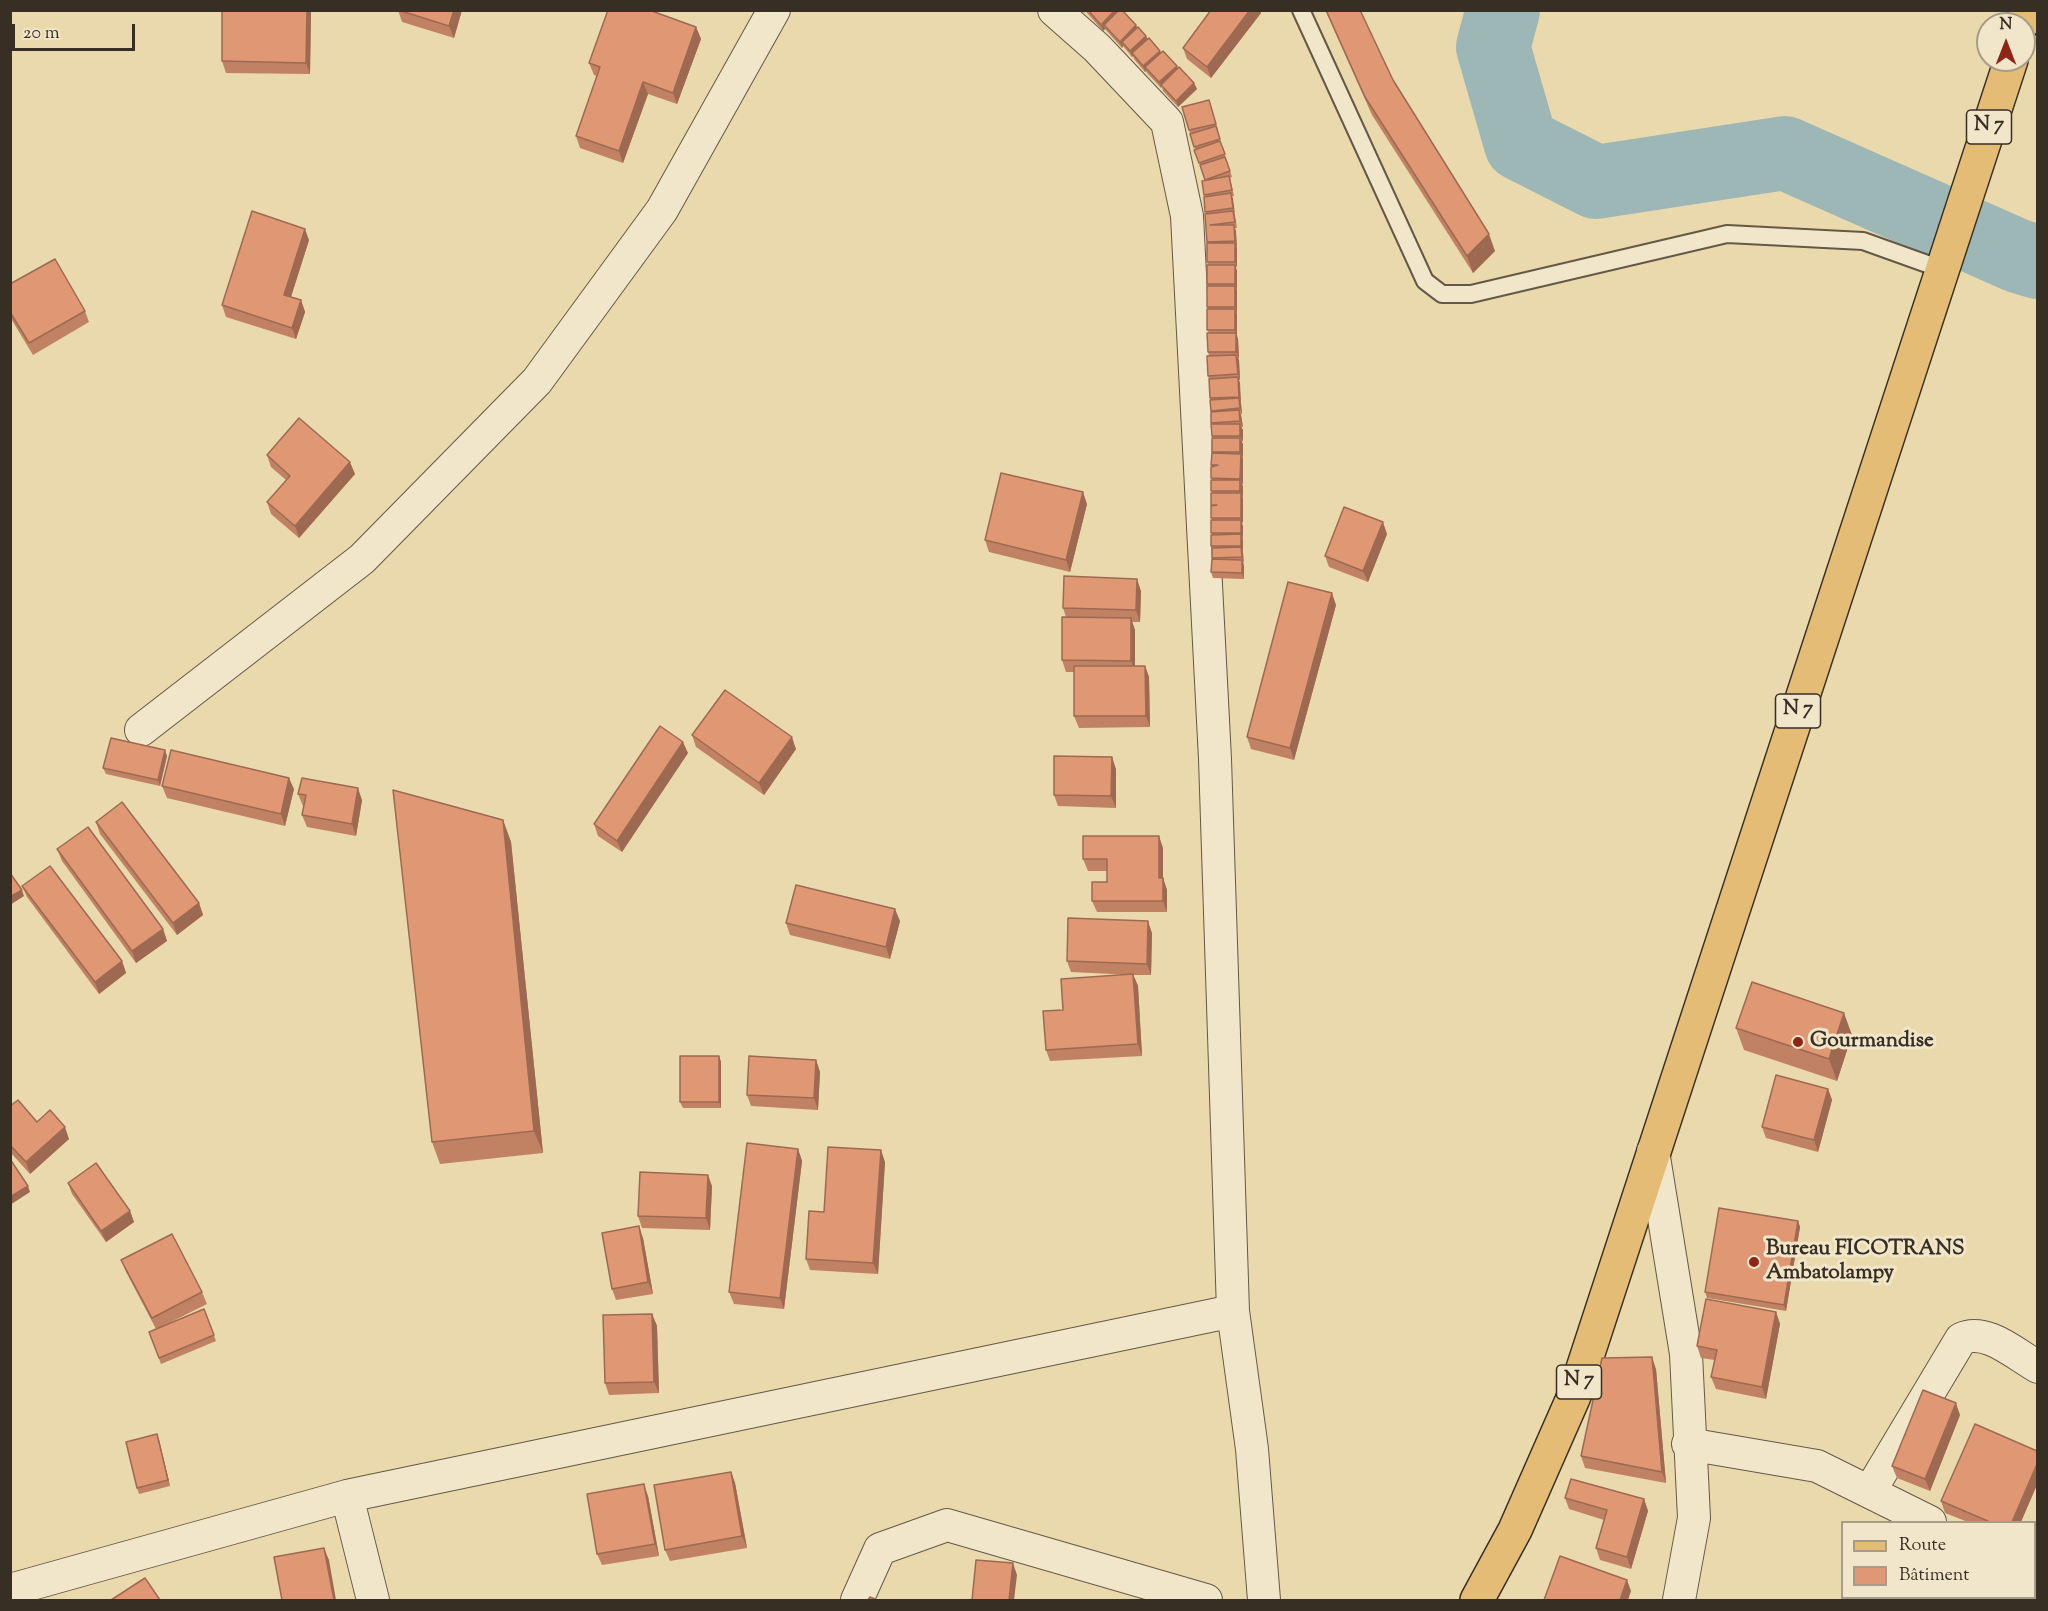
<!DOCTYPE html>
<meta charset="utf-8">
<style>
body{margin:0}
#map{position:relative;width:2048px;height:1611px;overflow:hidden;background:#ead9ac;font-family:"Sorts Mill Goudy",serif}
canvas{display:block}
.frame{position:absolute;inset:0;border:12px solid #372e24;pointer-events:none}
.legend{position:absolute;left:1841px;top:1521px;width:195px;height:78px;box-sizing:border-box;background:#f1e6c9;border:2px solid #a79c87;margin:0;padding:8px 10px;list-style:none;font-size:18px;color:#372e24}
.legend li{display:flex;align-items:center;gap:12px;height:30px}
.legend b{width:30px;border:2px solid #a79c87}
.north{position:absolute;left:1976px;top:12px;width:60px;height:60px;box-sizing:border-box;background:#f1e6c9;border:2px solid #a79c87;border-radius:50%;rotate:0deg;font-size:16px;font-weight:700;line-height:24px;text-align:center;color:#372e24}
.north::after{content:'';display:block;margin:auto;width:21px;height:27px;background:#8f2418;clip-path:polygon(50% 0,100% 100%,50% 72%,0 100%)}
.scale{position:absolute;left:12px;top:24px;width:123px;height:27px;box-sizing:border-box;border:3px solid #372e24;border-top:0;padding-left:8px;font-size:18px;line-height:21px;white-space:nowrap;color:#372e24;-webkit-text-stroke:4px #f1e6c9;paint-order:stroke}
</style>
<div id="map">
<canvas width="2048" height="1611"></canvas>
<div class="frame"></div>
<ul class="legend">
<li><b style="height:8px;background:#e5bc76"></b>Route</li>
<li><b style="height:16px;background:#e09774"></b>Bâtiment</li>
</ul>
<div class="north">N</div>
<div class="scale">20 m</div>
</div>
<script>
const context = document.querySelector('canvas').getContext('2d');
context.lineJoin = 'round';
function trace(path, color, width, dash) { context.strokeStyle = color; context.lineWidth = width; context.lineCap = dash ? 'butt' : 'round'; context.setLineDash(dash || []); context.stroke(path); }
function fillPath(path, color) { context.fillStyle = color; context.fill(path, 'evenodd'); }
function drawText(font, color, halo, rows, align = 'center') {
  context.font = font + ' "Sorts Mill Goudy",serif'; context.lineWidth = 6; context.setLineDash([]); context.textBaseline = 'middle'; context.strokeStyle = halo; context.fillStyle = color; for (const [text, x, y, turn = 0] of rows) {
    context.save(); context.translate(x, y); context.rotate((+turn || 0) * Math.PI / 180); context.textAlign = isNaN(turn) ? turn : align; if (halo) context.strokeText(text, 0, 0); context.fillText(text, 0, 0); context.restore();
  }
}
const river = new Path2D(`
 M 1503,10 L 1493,47 L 1521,144 L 1596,182 L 1785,153 L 2018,256 L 2038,262`);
const lane = new Path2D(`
 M 1301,10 L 1425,281 L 1442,294 L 1471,294 L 1727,234 L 1863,241 L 1944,270`);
const street = new Path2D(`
 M 1054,10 L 1097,48 L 1167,122 L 1187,216 L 1215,759 L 1233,1311 L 1252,1449 L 1264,1600
 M 141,730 L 362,559 L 537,381 L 662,210 L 774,10
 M 1653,1151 L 1686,1354 L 1694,1518 L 1679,1600
 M 1688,1444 L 1817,1466 L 1930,1522
 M 1870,1491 L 1961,1339 C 1986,1327 2015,1354 2038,1367
 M 347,1496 L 373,1600
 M 2034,1588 L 2038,1590
 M 10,1590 L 347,1496 L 1233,1311
 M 857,1600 L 880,1549 L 947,1525 L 1206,1600`);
const primary = new Path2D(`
 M 2022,24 L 2027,10
 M 1477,1600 L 1515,1530 L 1574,1396 L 2011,60`);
const wall = new Path2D(`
 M 222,10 L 311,10 L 310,74 L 226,73 L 222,61 Z
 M 398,10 L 462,10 L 454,38 L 402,22 Z
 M 1082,10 L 1122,10 L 1161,53 L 1194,83 L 1197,89 L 1178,107 L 1163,91 L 1162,87 L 1161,88 L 1147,73 L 1146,71 L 1145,72 L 1134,59 L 1133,56 L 1132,57 L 1123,46 L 1122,48 L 1105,29 L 1103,31 L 1087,13 L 1086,11 L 1084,13 Z
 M 1211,10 L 1260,10 L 1261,13 L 1211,78 L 1187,59 L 1183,48 Z
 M 1325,10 L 1360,10 L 1393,80 L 1495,251 L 1473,273 L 1372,115 Z
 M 696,27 L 701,39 L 677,104 L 648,94 L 623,163 L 580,148 L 576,136 L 597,76 L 594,75 L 589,63 Z
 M 1209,100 L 1218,130 L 1217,130 L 1232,177 L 1230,178 L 1234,196 L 1232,196 L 1237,228 L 1235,228 L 1237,247 L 1236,268 L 1237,271 L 1237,336 L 1238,339 L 1239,358 L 1238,358 L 1239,360 L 1240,380 L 1239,380 L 1242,414 L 1241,414 L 1243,427 L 1241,427 L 1243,430 L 1242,442 L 1243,459 L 1242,485 L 1243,499 L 1242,524 L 1244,579 L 1213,578 L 1211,572 L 1212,559 L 1211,546 L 1212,520 L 1211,505 L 1212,493 L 1211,465 L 1212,438 L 1209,379 L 1208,376 L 1209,356 L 1208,352 L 1209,333 L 1207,330 L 1208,265 L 1207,262 L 1208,243 L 1206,214 L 1204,195 L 1205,181 L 1189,130 Z
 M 309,240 L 291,297 L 301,300 L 305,312 L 296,339 L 226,317 L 222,305 Z
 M 10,284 L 85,311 L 89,322 L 33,355 L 10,317 Z
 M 267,455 L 355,474 L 299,538 L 271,514 L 267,502 L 286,480 L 271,467 Z
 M 1087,504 L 1070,572 L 989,552 L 985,540 Z
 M 1387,534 L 1368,582 L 1329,567 L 1325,556 Z
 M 1141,591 L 1140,622 L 1132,622 L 1135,630 L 1135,666 L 1145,666 L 1149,677 L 1150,727 L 1079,728 L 1074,716 L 1074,672 L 1066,672 L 1062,660 L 1066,617 L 1063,608 Z
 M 1336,605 L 1294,760 L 1251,749 L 1247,737 Z
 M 692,735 L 796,749 L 764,795 L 696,747 Z
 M 688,753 L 622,852 L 598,836 L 594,824 Z
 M 167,756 L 160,786 L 106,774 L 103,768 Z
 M 1116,769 L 1116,808 L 1058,806 L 1054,795 Z
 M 162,786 L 294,789 L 285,826 L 167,798 Z
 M 298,794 L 362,800 L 356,836 L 307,827 L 302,815 L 304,806 L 303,806 Z
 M 503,820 L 511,842 L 543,1153 L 440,1164 L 432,1142 Z
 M 96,822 L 199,903 L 203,915 L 177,935 L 100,834 Z
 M 1163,848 L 1163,878 L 1167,890 L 1167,912 L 1097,912 L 1092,901 L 1107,882 L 1107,871 L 1088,871 L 1083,859 Z
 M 57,849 L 163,929 L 167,941 L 136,963 L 62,861 Z
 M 22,886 L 122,961 L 126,973 L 99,994 L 27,897 Z
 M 900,921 L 890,959 L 790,935 L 786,923 Z
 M 1152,933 L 1151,975 L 1133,975 L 1138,986 L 1142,1056 L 1050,1061 L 1046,1050 L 1063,1010 L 1132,975 L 1071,972 L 1067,961 Z
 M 1736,1028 L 1852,1035 L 1837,1081 L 1744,1050 Z
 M 719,1056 L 721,1062 L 721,1108 L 683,1108 L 680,1102 Z
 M 816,1060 L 820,1072 L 818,1110 L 751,1106 L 747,1095 Z
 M 1828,1089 L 1832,1100 L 1818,1152 L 1766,1138 L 1762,1127 Z
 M 10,1106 L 37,1122 L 69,1139 L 30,1174 L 10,1152 Z
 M 798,1149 L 802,1161 L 784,1309 L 734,1304 L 729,1292 Z
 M 885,1162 L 878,1274 L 810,1270 L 806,1259 L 824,1212 Z
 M 68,1183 L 130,1211 L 134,1222 L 106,1242 L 72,1194 Z
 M 712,1186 L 710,1230 L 642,1228 L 638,1216 Z
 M 1798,1221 L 1800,1227 L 1786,1311 L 1707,1298 L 1705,1292 Z
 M 643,1238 L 653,1294 L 616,1300 L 612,1289 Z
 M 121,1260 L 202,1292 L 207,1304 L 163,1326 L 204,1309 L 216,1341 L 161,1364 L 149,1332 L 156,1329 L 126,1272 Z
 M 1776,1312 L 1780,1324 L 1766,1399 L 1716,1389 L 1711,1377 L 1715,1360 L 1701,1358 L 1697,1346 Z
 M 652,1314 L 657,1326 L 659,1393 L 609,1395 L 605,1383 Z
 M 1656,1369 L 1666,1483 L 1585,1468 L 1581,1456 Z
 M 1960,1415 L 1930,1491 L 1897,1478 L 1892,1466 Z
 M 159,1440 L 170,1486 L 139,1494 L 137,1488 Z
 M 731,1472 L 735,1483 L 747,1548 L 670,1561 L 665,1550 Z
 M 648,1496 L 659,1556 L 602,1565 L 597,1554 Z
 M 1565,1498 L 1644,1499 L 1648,1511 L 1631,1569 L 1600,1560 L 1596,1548 L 1604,1520 L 1569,1509 Z
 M 1941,1501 L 2021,1522 L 1968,1522 L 1945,1513 Z
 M 2037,1524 L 2037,1566 L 2034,1564 L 2034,1530 Z`);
const shadedWall = new Path2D(`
 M 307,10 L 311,10 L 310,74 L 306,63 Z
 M 454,10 L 462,10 L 454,38 L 449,26 Z
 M 1115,10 L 1120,10 L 1104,25 L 1105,29 L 1103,31 L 1101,25 Z
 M 1250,10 L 1260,10 L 1261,13 L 1211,78 L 1207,67 Z
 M 1136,25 L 1138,31 L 1122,42 L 1123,46 L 1122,48 L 1120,42 Z
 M 696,27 L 701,39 L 677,104 L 673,93 Z
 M 1146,36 L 1149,42 L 1132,53 L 1133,56 L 1132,57 L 1130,51 Z
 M 1160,51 L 1162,57 L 1145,67 L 1146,71 L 1145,72 L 1143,66 Z
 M 1177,66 L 1179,72 L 1161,85 L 1161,88 L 1159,82 Z
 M 643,82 L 648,94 L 623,163 L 619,151 Z
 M 1194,83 L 1197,89 L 1178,107 L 1176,101 Z
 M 1231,193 L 1233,199 L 1235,214 L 1233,208 Z
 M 1234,225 L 1236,231 L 1237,247 L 1235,241 Z
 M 305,229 L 309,240 L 288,306 L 284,295 Z
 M 1489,234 L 1495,251 L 1473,273 L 1467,256 Z
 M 1235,243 L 1237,249 L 1237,268 L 1235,262 Z
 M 1235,265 L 1237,271 L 1237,289 L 1235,284 Z
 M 1235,286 L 1237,291 L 1237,313 L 1235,307 Z
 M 301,300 L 305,312 L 296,339 L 292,328 Z
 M 1235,309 L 1237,315 L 1237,336 L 1235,330 Z
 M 1236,333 L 1238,339 L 1239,358 L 1236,352 Z
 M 1236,355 L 1239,360 L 1240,380 L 1238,374 Z
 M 1238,377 L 1240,383 L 1241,403 L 1239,397 Z
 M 1239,398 L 1241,404 L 1242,414 L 1240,408 Z
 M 1239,410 L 1241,416 L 1243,427 L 1240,421 Z
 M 1240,424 L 1243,430 L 1243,442 L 1240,436 Z
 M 1240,438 L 1243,444 L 1243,457 L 1240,452 Z
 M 1241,454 L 1243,459 L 1243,485 L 1240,479 Z
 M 350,462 L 355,474 L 299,538 L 295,526 Z
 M 1240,480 L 1243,486 L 1243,497 L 1240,491 Z
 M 1083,492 L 1087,504 L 1070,572 L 1066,560 Z
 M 1241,493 L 1243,499 L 1243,524 L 1241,518 Z
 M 1241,520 L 1243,526 L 1243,539 L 1241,533 Z
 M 1383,522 L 1387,534 L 1368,582 L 1363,571 Z
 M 1241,534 L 1243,540 L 1243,552 L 1241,546 Z
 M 1241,547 L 1243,553 L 1244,563 L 1242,557 Z
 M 1242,560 L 1244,566 L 1244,579 L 1242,573 Z
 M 1137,579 L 1141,591 L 1140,622 L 1136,610 Z
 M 1332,593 L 1336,605 L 1294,760 L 1290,748 Z
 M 1131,618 L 1135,630 L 1135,673 L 1131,661 Z
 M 1145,666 L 1149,677 L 1150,727 L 1146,716 Z
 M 792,737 L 796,749 L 764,795 L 759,783 Z
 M 683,742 L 688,753 L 622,852 L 617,841 Z
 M 165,750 L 167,756 L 160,786 L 158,780 Z
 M 1112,757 L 1116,769 L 1116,808 L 1111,796 Z
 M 289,778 L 294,789 L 285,826 L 281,814 Z
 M 358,788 L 362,800 L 356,836 L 352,824 Z
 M 503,820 L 511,842 L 543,1153 L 534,1131 Z
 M 1159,836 L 1163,848 L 1163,890 L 1159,878 Z
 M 1163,878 L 1167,890 L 1167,912 L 1163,901 Z
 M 22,890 L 24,896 L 10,905 L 10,897 Z
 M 199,903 L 203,915 L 177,935 L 173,923 Z
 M 895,909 L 900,921 L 890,959 L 886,947 Z
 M 1148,921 L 1152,933 L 1151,975 L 1147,964 Z
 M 163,929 L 167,941 L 136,963 L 132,951 Z
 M 122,961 L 126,973 L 99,994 L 95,982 Z
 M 1133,974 L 1138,986 L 1142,1056 L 1138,1044 Z
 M 1844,1013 L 1852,1035 L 1837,1081 L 1829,1059 Z
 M 719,1056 L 721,1062 L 721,1108 L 719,1102 Z
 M 816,1060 L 820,1072 L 818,1110 L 814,1098 Z
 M 1828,1089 L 1832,1100 L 1818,1152 L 1814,1140 Z
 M 65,1127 L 69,1139 L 30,1174 L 26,1162 Z
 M 798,1149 L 802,1161 L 784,1309 L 780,1298 Z
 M 881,1150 L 885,1162 L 878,1274 L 873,1263 Z
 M 708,1175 L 712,1186 L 710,1230 L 706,1218 Z
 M 28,1186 L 30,1192 L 10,1205 L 10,1197 Z
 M 130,1211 L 134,1222 L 106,1242 L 101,1231 Z
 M 1798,1221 L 1800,1227 L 1786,1311 L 1784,1305 Z
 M 639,1226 L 643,1238 L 653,1294 L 648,1282 Z
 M 1776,1312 L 1780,1324 L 1766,1399 L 1762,1387 Z
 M 652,1314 L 657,1326 L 659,1393 L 654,1382 Z
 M 1652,1357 L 1656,1369 L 1666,1483 L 1662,1472 Z
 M 1956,1403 L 1960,1415 L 1930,1491 L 1925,1479 Z
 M 157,1434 L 159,1440 L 170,1486 L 168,1480 Z
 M 2037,1464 L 2037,1485 L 2021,1522 L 2012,1522 Z
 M 731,1472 L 735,1483 L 747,1548 L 742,1536 Z
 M 644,1484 L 648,1496 L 659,1556 L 655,1544 Z
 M 1644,1499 L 1648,1511 L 1631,1569 L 1627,1557 Z
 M 324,1548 L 329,1560 L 336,1600 L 334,1600 Z
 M 1013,1563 L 1017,1575 L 1014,1600 L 1009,1600 Z
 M 1627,1580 L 1631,1591 L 1628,1600 L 1620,1600 Z`);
const building = new Path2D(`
 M 222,10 L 307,10 L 306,63 L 222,61 Z
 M 398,10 L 454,10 L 449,26 Z
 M 608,10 L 649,10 L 696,27 L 673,93 L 643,82 L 619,151 L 576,136 L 600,67 L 589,63 Z
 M 1088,10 L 1115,10 L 1101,25 Z
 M 1119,10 L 1122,10 L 1136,25 L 1120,42 L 1104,25 Z
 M 1211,10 L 1250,10 L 1207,67 L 1183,48 Z
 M 1326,10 L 1360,10 L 1393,80 L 1489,234 L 1467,256 L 1365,97 Z
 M 1138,27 L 1146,36 L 1130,51 L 1122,42 Z
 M 1149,38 L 1160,51 L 1143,66 L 1132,53 Z
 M 1163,51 L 1177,66 L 1159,82 L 1145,67 Z
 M 1179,67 L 1194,83 L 1176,101 L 1161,85 Z
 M 1209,100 L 1216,124 L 1189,130 L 1182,107 Z
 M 1216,126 L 1220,139 L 1194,147 L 1190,134 Z
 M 1220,141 L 1225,154 L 1199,163 L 1194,150 Z
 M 1225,157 L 1230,171 L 1205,180 L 1200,165 Z
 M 1229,176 L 1232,190 L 1204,195 L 1202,181 Z
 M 1231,193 L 1233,208 L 1205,212 L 1204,197 Z
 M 252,211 L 305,229 L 284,295 L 301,300 L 292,328 L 222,305 Z
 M 1233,211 L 1235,222 L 1210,225 L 1234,225 L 1235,241 L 1207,242 L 1205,214 Z
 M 1207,243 L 1235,243 L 1235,262 L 1207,262 Z
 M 55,259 L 85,311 L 29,343 L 10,312 L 10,284 Z
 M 1207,265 L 1235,265 L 1235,284 L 1207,284 Z
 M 1207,286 L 1235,286 L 1235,307 L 1207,307 Z
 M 1207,309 L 1235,309 L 1235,330 L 1207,330 Z
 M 1207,333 L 1236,333 L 1236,352 L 1208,352 Z
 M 1236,355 L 1238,374 L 1208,376 L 1207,356 Z
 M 1238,377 L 1239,397 L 1210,398 L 1209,379 Z
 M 1239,398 L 1240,408 L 1211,411 L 1210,400 Z
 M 1239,410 L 1240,421 L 1211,423 L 1211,412 Z
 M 299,418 L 350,462 L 295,526 L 267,502 L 290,476 L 267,455 Z
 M 1211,424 L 1240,424 L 1240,436 L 1212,436 Z
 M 1212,438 L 1240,438 L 1240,452 L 1212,452 Z
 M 1212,453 L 1241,454 L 1240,479 L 1211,478 L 1211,467 L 1218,465 L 1211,465 Z
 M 1001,473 L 1083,492 L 1066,560 L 985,540 Z
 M 1211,480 L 1240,480 L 1240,491 L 1211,491 Z
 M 1211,493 L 1241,493 L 1241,518 L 1211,518 L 1211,506 L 1217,505 L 1211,505 Z
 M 1344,507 L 1383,522 L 1363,571 L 1325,556 Z
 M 1211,520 L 1241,520 L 1241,533 L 1211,533 Z
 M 1241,534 L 1241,546 L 1211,546 L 1211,535 Z
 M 1241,547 L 1242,557 L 1212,558 L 1212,548 Z
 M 1212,559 L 1242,560 L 1242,573 L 1211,572 Z
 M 1064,576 L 1137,579 L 1136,610 L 1063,608 Z
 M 1288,582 L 1332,593 L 1290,748 L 1247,737 Z
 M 1062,617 L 1131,618 L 1131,661 L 1062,660 Z
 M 1074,666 L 1145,666 L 1146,716 L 1074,716 Z
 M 725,690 L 792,737 L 759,783 L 692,735 Z
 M 660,726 L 683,742 L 617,841 L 594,824 Z
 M 111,738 L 165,750 L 158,780 L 103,768 Z
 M 171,750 L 289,778 L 281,814 L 162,786 Z
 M 1054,756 L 1112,757 L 1111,796 L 1054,795 Z
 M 302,778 L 358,788 L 352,824 L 302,815 L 306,795 L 298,794 Z
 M 393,790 L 503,820 L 534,1131 L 432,1142 Z
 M 122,802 L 199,903 L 173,923 L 96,822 Z
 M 88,827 L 163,929 L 132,951 L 57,849 Z
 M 1083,836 L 1159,836 L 1159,878 L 1163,878 L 1163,901 L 1092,901 L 1092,882 L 1107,882 L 1107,859 L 1083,859 Z
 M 50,866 L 122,961 L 95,982 L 22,886 Z
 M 10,873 L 22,890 L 10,897 Z
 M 796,885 L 895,909 L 886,947 L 786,923 Z
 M 1068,918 L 1148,921 L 1147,964 L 1067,961 Z
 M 1133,974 L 1138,1044 L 1046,1050 L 1043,1011 L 1063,1010 L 1061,979 Z
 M 1752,982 L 1844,1013 L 1829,1059 L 1736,1028 Z
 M 680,1056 L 719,1056 L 719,1102 L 680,1102 Z
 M 749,1056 L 816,1060 L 814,1098 L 747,1095 Z
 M 1776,1075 L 1828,1089 L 1814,1140 L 1762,1127 Z
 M 18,1100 L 37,1122 L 50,1110 L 65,1127 L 26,1162 L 10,1145 L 10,1106 Z
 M 747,1143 L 798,1149 L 780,1298 L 729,1292 Z
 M 828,1147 L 881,1150 L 873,1263 L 806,1259 L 809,1211 L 824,1212 Z
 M 10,1159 L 28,1186 L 10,1197 Z
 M 96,1163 L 130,1211 L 101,1231 L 68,1183 Z
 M 640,1172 L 708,1175 L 706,1218 L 638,1216 Z
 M 1719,1208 L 1798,1221 L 1784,1305 L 1705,1292 Z
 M 639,1226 L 648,1282 L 612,1289 L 602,1233 Z
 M 172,1234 L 202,1292 L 152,1318 L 121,1260 Z
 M 1706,1299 L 1776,1312 L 1762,1387 L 1711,1377 L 1717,1350 L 1697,1346 Z
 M 204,1309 L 214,1335 L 159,1358 L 149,1332 Z
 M 652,1314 L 654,1382 L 605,1383 L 603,1315 Z
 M 1652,1357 L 1662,1472 L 1581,1456 L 1602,1358 Z
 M 1923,1390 L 1956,1403 L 1925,1479 L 1892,1466 Z
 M 1975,1424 L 2037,1451 L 2037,1464 L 2012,1522 L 1990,1522 L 1941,1501 Z
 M 157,1434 L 168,1480 L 137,1488 L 126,1442 Z
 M 731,1472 L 742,1536 L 665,1550 L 654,1485 Z
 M 1571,1479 L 1644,1499 L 1627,1557 L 1596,1548 L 1607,1510 L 1565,1498 Z
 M 644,1484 L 655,1544 L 597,1554 L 587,1494 Z
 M 2037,1524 L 2037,1556 L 2034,1555 L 2034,1530 Z
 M 324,1548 L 334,1600 L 282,1600 L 274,1557 Z
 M 1560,1556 L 1627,1580 L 1620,1600 L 1544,1600 Z
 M 976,1560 L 1013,1563 L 1009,1600 L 972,1600 Z
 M 145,1578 L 160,1600 L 111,1600 Z
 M 870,1597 L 877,1600 L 868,1600 Z`);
const markers = [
 [1798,1042,6,"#8f2418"],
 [1754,1262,6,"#8f2418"]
];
const shields = [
 [1989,127,45],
 [1798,711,45],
 [1579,1382,45]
];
const shieldNames = [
 ["N 7",1989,127],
 ["N 7",1798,711],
 ["N 7",1579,1382]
];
const poiNames = [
 ["Gourmandise",1810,1042],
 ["Bureau FICOTRANS",1766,1250],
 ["Ambatolampy",1766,1274]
];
trace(river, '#9db7b6', 74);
trace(lane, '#645946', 20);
trace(street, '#645946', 34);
trace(primary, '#372e24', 36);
trace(lane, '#f1e6c9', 16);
trace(street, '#f1e6c9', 32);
trace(primary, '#e5bc76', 33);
fillPath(wall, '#c18264');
fillPath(shadedWall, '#9d6a51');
fillPath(building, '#e09774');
trace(building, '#9d6a51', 1.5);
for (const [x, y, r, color] of markers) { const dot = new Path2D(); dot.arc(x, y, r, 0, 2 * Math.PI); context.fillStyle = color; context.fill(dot); trace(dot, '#f1e6c9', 2); }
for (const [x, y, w] of shields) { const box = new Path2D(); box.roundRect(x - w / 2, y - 17, w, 34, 4.5); context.fillStyle = '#f1e6c9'; context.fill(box); trace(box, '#372e24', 1.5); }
drawText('bold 20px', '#372e24', null, shieldNames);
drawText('bold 21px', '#372e24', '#f1e6c9', poiNames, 'left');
</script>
